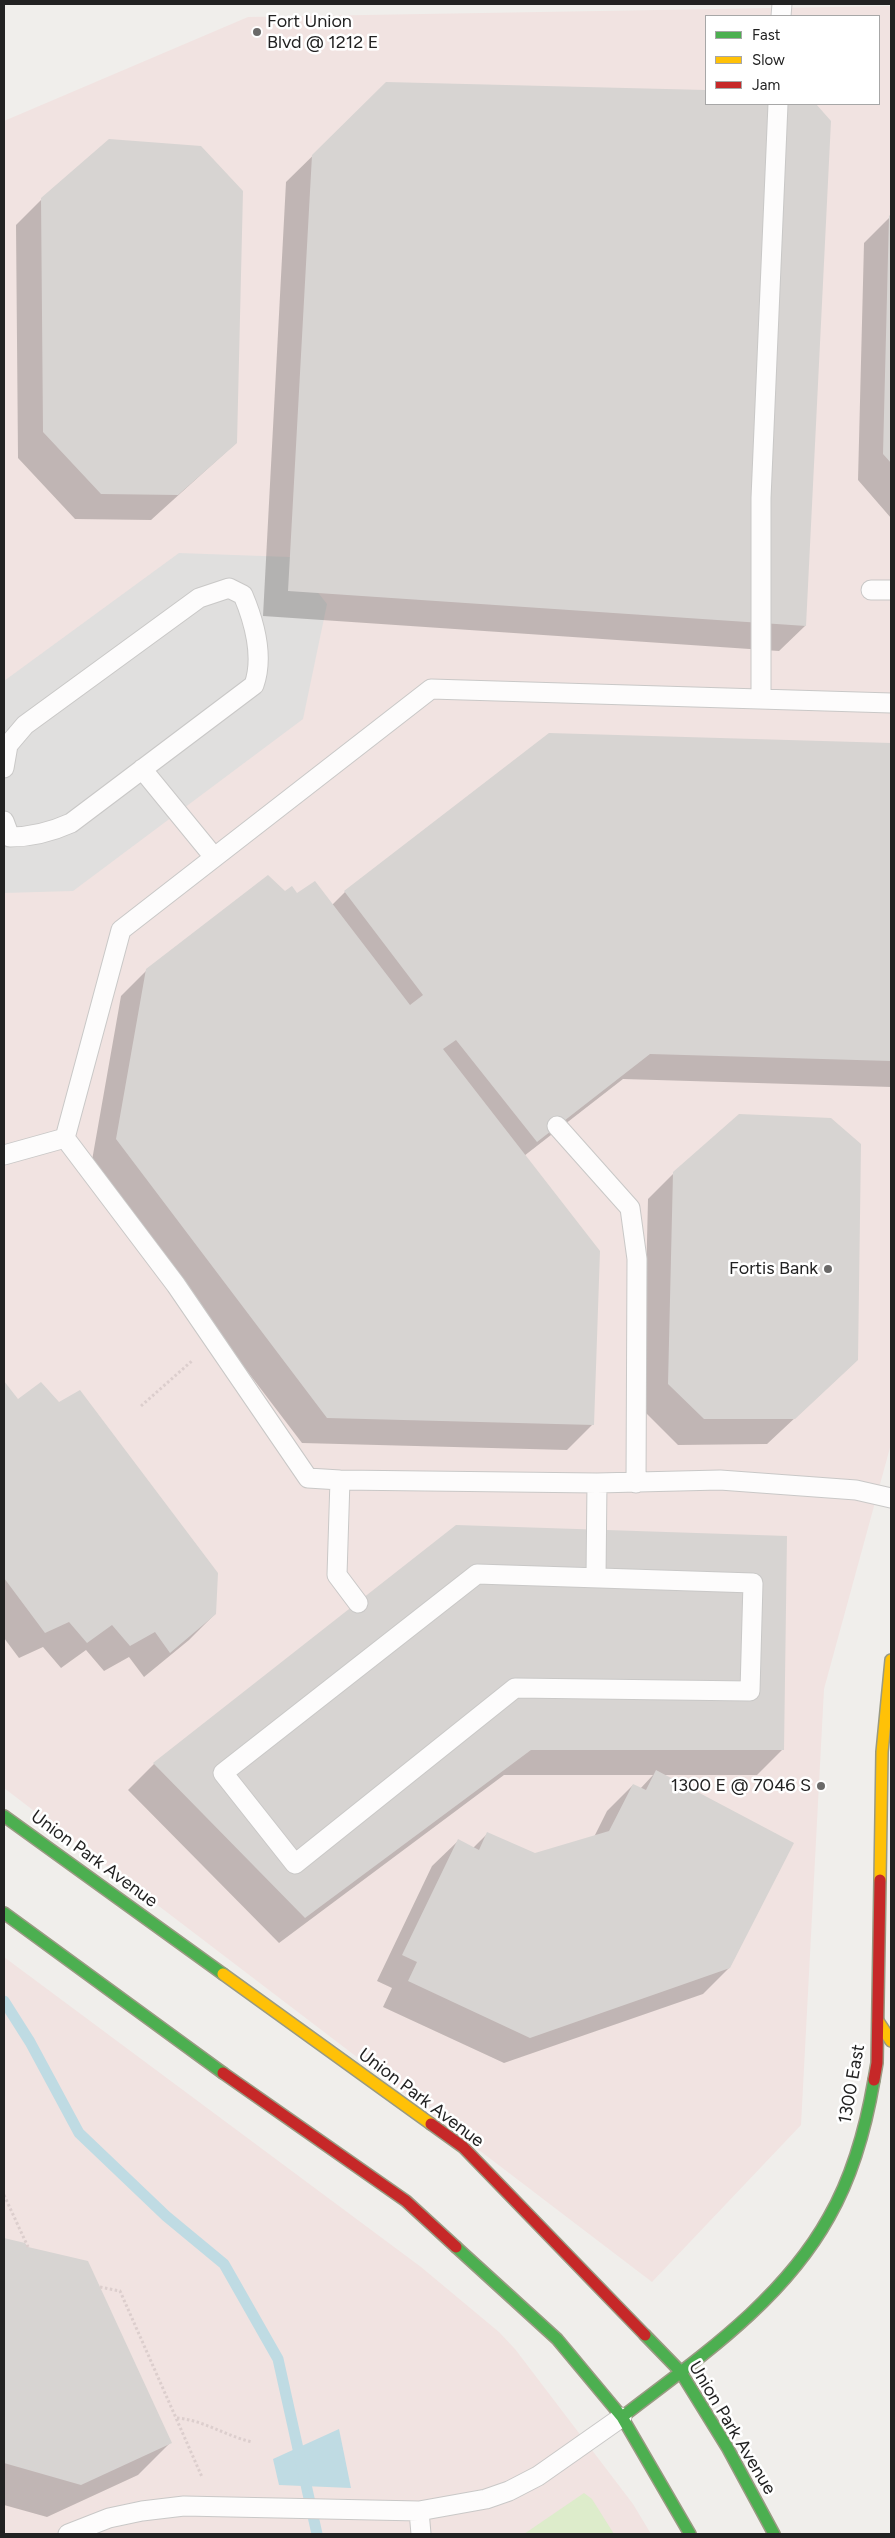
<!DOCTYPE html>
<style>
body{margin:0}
#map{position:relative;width:895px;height:2538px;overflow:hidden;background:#f0eeeb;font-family:Figtree,sans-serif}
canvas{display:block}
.frame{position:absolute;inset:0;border:5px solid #222;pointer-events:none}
.legend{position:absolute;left:705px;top:15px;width:175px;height:90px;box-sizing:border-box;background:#fff;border:1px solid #a7a7a7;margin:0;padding:6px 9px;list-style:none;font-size:15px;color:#222}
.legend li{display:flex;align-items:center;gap:10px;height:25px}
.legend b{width:25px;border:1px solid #a7a7a7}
</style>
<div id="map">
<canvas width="895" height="2538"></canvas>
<div class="frame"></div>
<ul class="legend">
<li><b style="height:6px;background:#4caf50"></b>Fast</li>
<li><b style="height:6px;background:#ffc107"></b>Slow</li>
<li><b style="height:6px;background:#c62828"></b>Jam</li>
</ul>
</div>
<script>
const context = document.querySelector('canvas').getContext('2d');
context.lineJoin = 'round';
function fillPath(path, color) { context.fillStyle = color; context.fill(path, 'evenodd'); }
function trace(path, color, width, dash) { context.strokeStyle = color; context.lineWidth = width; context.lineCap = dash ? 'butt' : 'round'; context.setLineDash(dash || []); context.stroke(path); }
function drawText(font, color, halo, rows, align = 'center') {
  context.font = font + ' Figtree,sans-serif'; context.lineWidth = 5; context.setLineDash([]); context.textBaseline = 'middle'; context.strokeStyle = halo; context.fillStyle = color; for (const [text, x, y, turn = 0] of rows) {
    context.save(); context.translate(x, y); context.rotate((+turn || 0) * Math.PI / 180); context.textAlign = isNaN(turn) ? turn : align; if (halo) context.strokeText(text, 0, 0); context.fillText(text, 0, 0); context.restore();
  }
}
const commercial = new Path2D(`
 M 891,6 L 891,1444 L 824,1689 L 801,2125 L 652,2282 L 4,1788 L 4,121 L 248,17 ZM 706,16 L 879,16 L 879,104 L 706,104 Z
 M 4,1957 L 421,2267 L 499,2332 L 515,2349 L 633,2504 L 651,2534 L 4,2534 Z`);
const grass = new Path2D(`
 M 584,2493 L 592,2499 L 614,2534 L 524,2534 Z`);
const parking = new Path2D(`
 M 179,553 L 290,557 L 327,604 L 303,719 L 73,891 L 4,893 L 4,681 Z`);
const water = new Path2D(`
 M 339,2429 L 351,2488 L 279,2485 L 273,2459 Z`);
const shadow = new Path2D(`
 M 387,83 L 706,91 L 706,104 L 814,104 L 829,121 L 805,626 L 779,651 L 263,616 L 286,182 Z
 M 42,199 L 236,443 L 151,520 L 75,519 L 18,458 L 16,225 Z
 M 891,216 L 891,518 L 858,480 L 864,243 Z
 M 550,734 L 891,744 L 891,1087 L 623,1079 L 524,1156 L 593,1424 L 567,1450 L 302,1443 L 91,1166 L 121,996 L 147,970 L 285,892 L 332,905 L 345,892 Z
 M 674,1173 L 857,1360 L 767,1444 L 678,1445 L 643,1410 L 648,1199 Z
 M 4,1383 L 17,1401 L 215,1614 L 189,1640 L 144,1677 L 129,1657 L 104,1671 L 86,1650 L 61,1668 L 43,1647 L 19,1658 L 4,1638 Z
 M 457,1526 L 783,1749 L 757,1775 L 663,1775 L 729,1968 L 703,1994 L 504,2063 L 383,2007 L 392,1988 L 377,1981 L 432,1866 L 458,1841 L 473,1848 L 487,1834 L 535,1855 L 594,1837 L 607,1811 L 633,1785 L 640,1789 L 653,1775 L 504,1775 L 279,1943 L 128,1790 L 154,1764 Z
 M 4,2239 L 24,2245 L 170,2443 L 138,2475 L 47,2517 L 4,2505 Z`);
const stream = new Path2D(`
 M 4,2001 L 30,2042 L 79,2133 L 166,2216 L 224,2264 L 278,2359 L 317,2534`);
const building = new Path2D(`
 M 386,82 L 706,90 L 706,104 L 816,104 L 831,121 L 806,626 L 288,591 L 312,155 Z
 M 109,139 L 201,146 L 243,191 L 237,443 L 178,495 L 101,494 L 43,432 L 41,198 Z
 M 891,214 L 891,463 L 883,454 L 889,216 Z
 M 549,733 L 891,743 L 891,1061 L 650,1054 L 537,1142 L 456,1040 L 443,1049 L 600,1251 L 594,1425 L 327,1418 L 116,1139 L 146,969 L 268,875 L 285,891 L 292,886 L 297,893 L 315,881 L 410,1005 L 423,995 L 344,891 Z
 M 739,1114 L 831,1118 L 861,1144 L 858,1360 L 795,1419 L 704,1419 L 668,1384 L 673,1172 Z
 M 4,1381 L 18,1399 L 41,1382 L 59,1402 L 80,1390 L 218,1573 L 216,1614 L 170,1653 L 155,1632 L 130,1646 L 112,1625 L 87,1643 L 69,1622 L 45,1633 L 4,1578 Z
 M 456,1525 L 787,1536 L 784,1750 L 531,1750 L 305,1918 L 153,1763 Z
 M 656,1770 L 794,1843 L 730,1968 L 530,2038 L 408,1981 L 417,1962 L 402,1955 L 458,1839 L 479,1850 L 487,1832 L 535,1853 L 609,1831 L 633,1784 L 646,1790 Z
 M 4,2238 L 25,2243 L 28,2247 L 88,2261 L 172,2443 L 81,2485 L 4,2463 Z`);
const path = new Path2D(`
 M 141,1406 L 193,1360
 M 4,2195 L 28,2247
 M 100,2287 L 120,2291 L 202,2477
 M 177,2418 C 203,2420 226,2436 252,2442`);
const lane = new Path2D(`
 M 781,16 L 782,4
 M 871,590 L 891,590
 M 761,699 L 761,498 L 778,104
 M 891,703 L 431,689 L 121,930 L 65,1138 L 176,1285 L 308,1478 L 340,1480 L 597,1483 L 720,1480 L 856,1490 L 891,1498
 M 4,768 L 8,745 L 25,725 L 199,598 L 229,588 L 243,595 C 254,621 264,657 254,685 L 71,823 C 51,832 32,837 10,837 L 4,821
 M 142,769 L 214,857
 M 557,1126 L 630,1208 L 637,1259 L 636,1483
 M 4,1155 L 65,1138
 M 340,1480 L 337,1575 L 358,1603
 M 477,1574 L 753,1583 L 750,1691 L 515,1688 L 295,1864 L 223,1773 Z
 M 596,1577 L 597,1483
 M 419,2511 L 421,2534
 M 68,2534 L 109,2518 L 142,2511 L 184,2506 L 419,2511 L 486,2499 L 509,2491 L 538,2476 L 622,2417`);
const fast = new Path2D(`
 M 4,1816 L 223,1974
 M 4,1913 L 223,2073
 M 456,2247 L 557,2339 L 622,2417 L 690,2534
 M 645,2335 L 680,2371 L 727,2447 L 774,2534
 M 622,2417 C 697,2359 782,2302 829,2217 C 853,2175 866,2127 874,2080`);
const slow = new Path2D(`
 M 880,1880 L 882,1752 L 891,1660
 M 223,1974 L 431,2124
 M 878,2021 L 891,2041`);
const jam = new Path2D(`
 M 223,2073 L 406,2201 L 456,2247
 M 874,2080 L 877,2063 L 880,1880
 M 431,2124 L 463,2147 L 645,2335`);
const markers = [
 [257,32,5,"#6a6968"],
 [828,1269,5,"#6a6968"],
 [821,1786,5,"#6a6968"]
];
const poiNames = [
 ["Fort Union",267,22,"left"],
 ["Blvd @ 1212 E",267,43,"left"],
 ["Fortis Bank",818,1269],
 ["1300 E @ 7046 S",811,1786]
];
const streetNames = [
 ["Union Park Avenue",94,1859,36],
 ["1300 East",852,2084,-80],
 ["Union Park Avenue",421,2098,37],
 ["Union Park Avenue",732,2428,59]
];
fillPath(commercial, '#f1e3e1');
fillPath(grass, '#ddeccb');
fillPath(parking, '#e0dfde');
fillPath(water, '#bfdbe3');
fillPath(shadow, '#0003');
trace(stream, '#bfdbe3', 11);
fillPath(building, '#d7d4d2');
trace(lane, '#c9c8c7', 21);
trace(fast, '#999a82', 14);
trace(slow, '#999a82', 14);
trace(jam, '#999a82', 14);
trace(path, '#dccecd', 3, [2.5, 2.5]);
trace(lane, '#fdfcfc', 19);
trace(fast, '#4caf50', 11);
trace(slow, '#ffc107', 11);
trace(jam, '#c62828', 11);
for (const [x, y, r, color] of markers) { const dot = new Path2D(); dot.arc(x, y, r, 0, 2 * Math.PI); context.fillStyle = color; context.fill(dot); trace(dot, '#fff', 2); }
drawText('18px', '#222', '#fff', poiNames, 'right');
drawText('18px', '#222', '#fff', streetNames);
</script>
